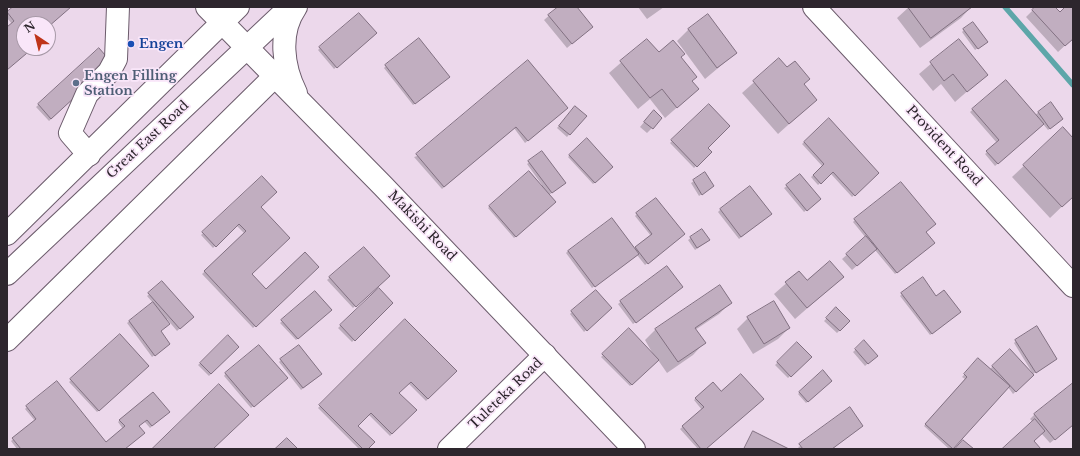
<!DOCTYPE html>
<style>
body{margin:0}
#map{position:relative;width:1080px;height:456px;overflow:hidden;background:#ecd8eb;font-family:"Libre Baskerville",serif}
canvas{display:block}
.frame{position:absolute;inset:0;border:8px solid #2d262d;pointer-events:none}
.north{position:absolute;left:16px;top:16px;width:40px;height:40px;box-sizing:border-box;background:#f9e6f9;border:1px solid #a799a7;border-radius:50%;rotate:325deg;font-size:11px;font-weight:700;line-height:16px;text-align:center;color:#2d262d}
.north::after{content:'';display:block;margin:auto;width:14px;height:18px;background:#bf341a;clip-path:polygon(50% 0,100% 100%,50% 72%,0 100%)}
</style>
<div id="map">
<canvas width="1080" height="456"></canvas>
<div class="frame"></div>
<div class="north">N</div>
</div>
<script>
const context = document.querySelector('canvas').getContext('2d');
context.lineJoin = 'round';
function fillPath(path, color) { context.fillStyle = color; context.fill(path, 'evenodd'); }
function trace(path, color, width, dash) { context.strokeStyle = color; context.lineWidth = width; context.lineCap = dash ? 'butt' : 'round'; context.setLineDash(dash || []); context.stroke(path); }
function drawText(font, color, halo, rows, align = 'center') {
  context.font = font + ' "Libre Baskerville",serif'; context.lineWidth = 3.5; context.setLineDash([]); context.textBaseline = 'middle'; context.strokeStyle = halo; context.fillStyle = color; for (const [text, x, y, turn = 0] of rows) {
    context.save(); context.translate(x, y); context.rotate((+turn || 0) * Math.PI / 180); context.textAlign = isNaN(turn) ? turn : align; if (halo) context.strokeText(text, 0, 0); context.fillText(text, 0, 0); context.restore();
  }
}
const shadow = new Path2D(`
 M 14,7 L 70,7 L 48,26 L 48,24 L 24,24 L 24,48 L 32,48 L 7,69 L 7,28 L 12,24 L 7,18 L 7,13 Z
 M 559,7 L 576,7 L 587,31 L 567,48 L 544,20 Z
 M 638,7 L 664,7 L 647,19 Z
 M 909,7 L 971,7 L 961,18 L 920,48 L 897,18 Z
 M 1036,7 L 1054,7 L 1060,13 L 1067,7 L 1073,7 L 1073,38 L 1058,52 L 1026,17 Z
 M 707,16 L 736,53 L 705,79 L 677,41 L 688,30 Z
 M 964,30 L 984,44 L 975,50 L 962,32 Z
 M 374,36 L 334,69 L 318,50 L 320,48 Z
 M 647,40 L 658,54 L 680,58 L 691,82 L 698,89 L 665,118 L 650,99 L 638,109 L 609,73 Z
 M 959,40 L 986,75 L 955,102 L 941,84 L 933,91 L 919,74 Z
 M 99,50 L 111,63 L 49,121 L 36,107 Z
 M 779,60 L 816,100 L 778,134 L 742,93 Z
 M 386,66 L 446,79 L 413,105 L 384,68 Z
 M 1005,81 L 1035,115 L 1051,103 L 1060,121 L 1048,130 L 1043,124 L 995,166 L 985,154 L 997,143 L 970,112 Z
 M 709,105 L 706,148 L 710,152 L 694,168 L 670,143 Z
 M 573,109 L 585,116 L 567,137 L 557,128 Z
 M 565,110 L 525,143 L 514,128 L 442,189 L 414,157 Z
 M 649,116 L 652,128 L 647,133 L 640,127 Z
 M 829,120 L 878,173 L 852,197 L 831,174 L 818,185 L 811,177 L 823,167 L 802,144 Z
 M 1063,129 L 1073,139 L 1073,196 L 1050,218 L 1012,177 Z
 M 587,140 L 612,167 L 593,184 L 568,157 Z
 M 542,152 L 563,185 L 549,195 L 555,202 L 514,238 L 488,208 L 529,172 L 541,186 L 542,185 L 527,164 Z
 M 705,174 L 711,188 L 699,196 L 691,183 Z
 M 262,178 L 260,207 L 251,274 L 266,290 L 318,267 L 253,328 L 202,274 L 245,234 L 236,225 L 213,248 L 201,235 Z
 M 787,186 L 818,201 L 804,212 L 784,188 Z
 M 720,210 L 768,216 L 739,239 L 718,212 Z
 M 637,214 L 682,236 L 645,265 L 637,255 L 592,288 L 566,253 L 568,251 L 634,249 L 651,236 L 635,216 Z
 M 855,220 L 925,233 L 931,245 L 895,274 L 875,250 L 852,270 L 842,259 L 866,238 L 853,222 Z
 M 702,230 L 707,242 L 695,250 L 688,240 Z
 M 364,248 L 388,276 L 353,308 L 327,280 Z
 M 667,267 L 680,289 L 633,324 L 618,304 Z
 M 799,272 L 807,282 L 843,277 L 795,319 L 774,294 Z
 M 162,283 L 192,317 L 177,331 L 167,319 L 166,320 L 159,331 L 167,346 L 152,357 L 127,323 L 153,303 L 147,296 Z
 M 379,290 L 391,303 L 352,342 L 338,328 Z
 M 315,292 L 331,309 L 296,340 L 280,323 Z
 M 902,294 L 936,297 L 958,314 L 930,335 L 900,296 Z
 M 730,303 L 719,314 L 695,330 L 704,343 L 693,355 L 667,373 L 658,360 L 630,386 L 601,357 L 629,330 L 653,354 L 645,340 L 656,329 Z
 M 611,308 L 584,332 L 570,314 L 572,312 Z
 M 836,309 L 849,321 L 837,333 L 824,321 Z
 M 748,318 L 789,328 L 778,339 L 753,354 L 737,329 Z
 M 405,321 L 455,371 L 426,401 L 408,383 L 398,393 L 415,410 L 390,436 L 368,414 L 357,426 L 366,449 L 359,449 L 318,408 Z
 M 120,335 L 148,366 L 97,412 L 69,382 Z
 M 228,336 L 238,347 L 209,376 L 198,365 Z
 M 1016,341 L 1054,361 L 1033,374 L 1014,343 Z
 M 864,342 L 876,356 L 865,366 L 853,352 Z
 M 797,344 L 810,357 L 788,378 L 775,365 Z
 M 1010,351 L 1033,375 L 1013,394 L 1008,387 L 951,449 L 949,449 L 924,426 L 965,379 L 962,377 L 979,359 L 990,369 Z
 M 281,360 L 319,376 L 301,390 L 279,362 Z
 M 823,372 L 831,381 L 806,403 L 798,394 Z
 M 226,373 L 284,380 L 251,408 L 224,376 Z
 M 713,383 L 705,449 L 698,449 L 680,429 L 702,410 L 694,400 Z
 M 1073,384 L 1073,425 L 1050,443 L 1041,433 L 1033,442 L 1039,449 L 1003,449 L 1033,422 L 1030,419 L 1035,414 Z
 M 27,407 L 106,443 L 123,429 L 118,422 L 120,420 L 166,414 L 150,428 L 144,421 L 138,426 L 124,449 L 17,449 L 11,441 L 35,421 L 25,409 Z
 M 862,426 L 832,449 L 800,449 L 798,447 Z`);
const stream = new Path2D(`
 M 1005,7 L 1073,85`);
const building = new Path2D(`
 M 13,7 L 71,7 L 48,27 L 48,24 L 24,24 L 24,48 L 33,48 L 7,70 L 7,27 L 14,21 L 7,12 Z
 M 558,7 L 577,7 L 593,27 L 572,44 L 548,15 Z
 M 908,7 L 972,7 L 931,38 Z
 M 1035,7 L 1055,7 L 1060,12 L 1065,7 L 1073,7 L 1073,39 L 1065,46 L 1032,10 Z
 M 359,13 L 377,33 L 337,68 L 319,47 Z
 M 708,14 L 737,53 L 717,68 L 688,29 Z
 M 973,22 L 988,42 L 978,49 L 963,29 Z
 M 419,38 L 450,77 L 415,104 L 385,65 Z
 M 647,39 L 659,52 L 673,40 L 685,54 L 681,57 L 697,77 L 692,81 L 699,89 L 677,108 L 662,89 L 650,98 L 620,61 Z
 M 959,39 L 988,75 L 967,92 L 953,74 L 944,81 L 930,62 Z
 M 99,48 L 112,63 L 51,119 L 38,104 Z
 M 779,58 L 787,67 L 795,61 L 810,79 L 804,84 L 817,100 L 789,124 L 753,81 Z
 M 528,60 L 568,108 L 528,141 L 516,127 L 444,187 L 416,154 Z
 M 1006,80 L 1044,124 L 998,164 L 986,151 L 999,140 L 972,109 Z
 M 1051,102 L 1063,119 L 1050,129 L 1038,112 Z
 M 709,104 L 730,126 L 708,148 L 712,152 L 697,167 L 671,140 Z
 M 575,106 L 587,116 L 570,135 L 559,126 Z
 M 654,110 L 662,118 L 653,129 L 644,122 Z
 M 829,118 L 879,173 L 855,196 L 833,172 L 821,184 L 813,175 L 824,164 L 804,142 Z
 M 1063,127 L 1073,138 L 1073,197 L 1062,207 L 1023,165 Z
 M 587,138 L 613,167 L 595,183 L 569,155 Z
 M 542,151 L 566,183 L 552,193 L 528,161 Z
 M 529,171 L 556,202 L 516,237 L 489,206 Z
 M 705,172 L 714,186 L 702,195 L 693,180 Z
 M 800,174 L 821,199 L 807,211 L 786,185 Z
 M 262,176 L 277,192 L 261,207 L 290,238 L 252,274 L 266,289 L 305,252 L 319,267 L 256,327 L 204,271 L 246,231 L 239,224 L 216,247 L 202,232 Z
 M 901,182 L 936,224 L 926,232 L 935,243 L 897,273 L 854,219 Z
 M 750,186 L 772,214 L 741,237 L 720,209 Z
 M 656,198 L 685,234 L 648,264 L 635,247 L 652,234 L 636,213 Z
 M 612,218 L 639,254 L 595,287 L 568,251 Z
 M 702,229 L 710,240 L 697,248 L 690,237 Z
 M 866,236 L 877,249 L 857,266 L 846,254 Z
 M 364,247 L 390,276 L 356,307 L 329,277 Z
 M 830,261 L 844,277 L 807,308 L 785,282 L 799,271 L 807,280 Z
 M 667,266 L 683,287 L 636,323 L 620,301 Z
 M 923,277 L 936,296 L 944,290 L 961,312 L 932,334 L 901,293 Z
 M 162,281 L 194,317 L 180,329 L 148,293 Z
 M 720,285 L 732,303 L 695,328 L 706,343 L 678,362 L 655,329 Z
 M 379,288 L 393,303 L 355,341 L 340,325 Z
 M 596,290 L 612,308 L 587,331 L 571,311 Z
 M 315,291 L 332,310 L 298,339 L 281,320 Z
 M 774,301 L 790,328 L 764,344 L 747,317 Z
 M 153,302 L 170,324 L 161,331 L 170,344 L 155,356 L 129,321 Z
 M 836,307 L 850,321 L 840,331 L 826,318 Z
 M 405,319 L 457,371 L 428,399 L 411,382 L 399,393 L 417,410 L 392,434 L 371,413 L 358,426 L 375,442 L 368,449 L 363,449 L 319,405 Z
 M 1037,326 L 1057,359 L 1036,373 L 1015,340 Z
 M 629,328 L 659,360 L 632,385 L 602,354 Z
 M 120,334 L 149,366 L 99,411 L 70,379 Z
 M 228,335 L 239,347 L 211,374 L 200,363 Z
 M 864,340 L 878,356 L 868,364 L 855,349 Z
 M 797,342 L 812,357 L 791,377 L 777,362 Z
 M 259,345 L 288,378 L 254,407 L 225,373 Z
 M 299,345 L 322,374 L 303,388 L 280,359 Z
 M 1010,349 L 1034,375 L 1016,392 L 992,366 Z
 M 978,358 L 1010,386 L 953,449 L 925,424 L 967,377 L 964,374 Z
 M 823,370 L 832,381 L 808,402 L 799,392 Z
 M 741,374 L 764,399 L 706,449 L 701,449 L 682,426 L 704,407 L 695,398 L 713,382 L 721,391 Z
 M 57,381 L 106,442 L 125,426 L 119,420 L 153,392 L 170,412 L 152,426 L 147,420 L 139,426 L 145,433 L 125,449 L 21,449 L 12,438 L 36,419 L 26,406 Z
 M 1073,383 L 1073,425 L 1055,440 L 1034,414 Z
 M 219,384 L 249,415 L 213,449 L 152,449 Z
 M 850,407 L 863,426 L 832,449 L 803,449 L 799,444 Z
 M 1035,419 L 1045,431 L 1034,441 L 1041,449 L 1002,449 Z
 M 753,431 L 789,449 L 744,449 Z
 M 287,438 L 298,449 L 275,449 Z
 M 963,440 L 974,449 L 955,449 Z`);
const minor = new Path2D(`
 M 814,7 L 1073,286
 M 89,155 L 70,133 L 87,94 L 109,72 L 116,59 L 118,7
 M 7,340 L 275,76
 M 449,449 L 545,355`);
const major = new Path2D(`
 M 207,7 L 383,186 L 634,449
 M 296,7 C 278,33 283,67 296,93
 M 7,234 L 238,7
 M 7,274 L 290,7`);
const markers = [
 [131,44,4,"#1a4fb4"],
 [76,83,4,"#5c6f8a"]
];
const transitNames = [
 ["Engen",139,44]
];
const serviceNames = [
 ["Engen Filling",84,76],
 ["Station",84,91]
];
const streetNames = [
 ["Great East Road",148,140,-43],
 ["Provident Road",944,146,47],
 ["Makishi Road",422,226,46],
 ["Tuleteka Road",506,394,-44]
];
fillPath(shadow, '#0003');
trace(stream, '#5da6a9', 5.5);
fillPath(building, '#c1aec0');
trace(building, '#817081', 1);
trace(minor, '#6b5b6b', 24);
trace(major, '#6b5b6b', 24);
trace(minor, '#fff', 22);
trace(major, '#fff', 22);
for (const [x, y, r, color] of markers) { const dot = new Path2D(); dot.arc(x, y, r, 0, 2 * Math.PI); context.fillStyle = color; context.fill(dot); trace(dot, '#f9e6f9', 1.5); }
drawText('bold 13px', '#164399', '#f9e6f9', transitNames, 'left');
drawText('bold 13px', '#4e5e75', '#f9e6f9', serviceNames, 'left');
drawText('13px', '#2d262d', '#f9e6f9', streetNames);
</script>
